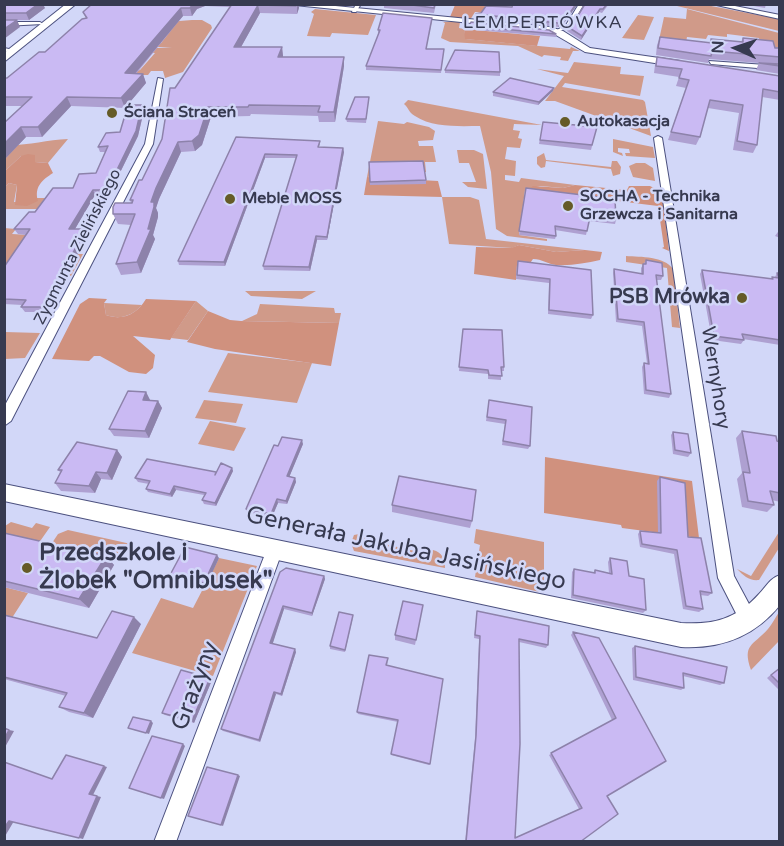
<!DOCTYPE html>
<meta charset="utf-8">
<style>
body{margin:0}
#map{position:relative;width:784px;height:846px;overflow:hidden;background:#d2d7f8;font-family:"Varela Round",sans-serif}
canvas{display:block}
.frame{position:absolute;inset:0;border:6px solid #373a50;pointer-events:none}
.north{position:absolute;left:706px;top:18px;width:60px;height:60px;-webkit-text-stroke:4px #d2d7f8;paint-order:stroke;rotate:273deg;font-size:16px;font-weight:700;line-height:24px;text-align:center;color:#373a50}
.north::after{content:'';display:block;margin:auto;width:21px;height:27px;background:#373a50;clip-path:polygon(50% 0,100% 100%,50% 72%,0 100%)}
</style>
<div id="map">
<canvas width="784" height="846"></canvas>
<div class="frame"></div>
<div class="north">N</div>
</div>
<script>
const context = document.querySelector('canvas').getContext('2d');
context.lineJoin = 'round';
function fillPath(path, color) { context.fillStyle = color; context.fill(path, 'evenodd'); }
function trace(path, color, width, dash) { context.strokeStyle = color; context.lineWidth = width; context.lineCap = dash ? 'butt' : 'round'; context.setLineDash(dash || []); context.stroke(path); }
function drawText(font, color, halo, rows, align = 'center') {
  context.font = font + ' "Varela Round",sans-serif'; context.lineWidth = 5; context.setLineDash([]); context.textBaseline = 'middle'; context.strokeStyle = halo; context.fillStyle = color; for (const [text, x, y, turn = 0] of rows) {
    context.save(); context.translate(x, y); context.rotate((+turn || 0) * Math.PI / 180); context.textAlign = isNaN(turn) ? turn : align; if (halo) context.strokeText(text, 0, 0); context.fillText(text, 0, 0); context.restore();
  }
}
const green = new Path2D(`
 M 673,5 L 706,5 L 779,19 L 779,31 Z
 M 315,9 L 376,15 L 368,35 L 332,33 L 330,37 L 307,36 L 314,14 L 311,12 Z
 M 687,9 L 779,33 L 779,49 L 761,47 L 759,38 L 727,34 L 727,37 L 708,35 L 706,39 L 687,37 L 685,47 L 659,40 L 664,17 L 686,19 Z
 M 638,15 L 654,17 L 644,40 L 622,38 Z
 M 192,20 L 202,20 L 211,25 L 212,28 L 183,72 L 165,78 L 163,71 L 151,71 L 148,75 L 124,75 L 140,70 L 155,53 L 145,52 L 143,48 L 172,48 L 145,46 L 161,43 L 168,34 L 167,22 Z
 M 443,22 L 460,22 L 459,28 L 464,29 L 466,39 L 570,49 L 571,47 L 580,51 L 573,51 L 568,61 L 560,60 L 561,57 L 544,55 L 542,57 L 518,46 L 450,42 L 441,38 L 445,23 Z
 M 574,62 L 621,67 L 620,74 L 644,76 L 640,96 L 565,83 L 562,87 L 643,100 L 645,102 L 651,136 L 555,101 L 545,101 L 564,76 L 537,69 L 568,73 Z
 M 408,100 L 542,125 L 514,124 L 513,130 L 520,131 L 518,138 L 522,139 L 520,148 L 507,147 L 505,159 L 516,161 L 515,176 L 505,175 L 505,180 L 519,182 L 521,178 L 575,185 L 563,188 L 540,186 L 525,190 L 519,235 L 547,239 L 547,241 L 507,236 L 496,229 L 491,172 L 480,126 C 460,126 433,128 415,116 C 408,112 409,108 404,104 Z
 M 378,121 L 404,124 L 407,122 L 429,127 L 435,131 L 433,140 L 418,141 L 419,146 L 433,146 L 436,162 L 425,162 L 426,172 L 367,177 Z
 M 68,139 L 48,163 L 35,162 L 21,156 L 5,171 L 5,145 C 26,146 46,140 68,139 Z
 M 613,139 L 653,147 L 655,158 L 626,156 L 625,153 L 630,153 L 629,149 L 618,148 L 618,152 L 622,153 L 623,156 L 613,152 Z
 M 457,150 L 474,150 L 483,154 L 487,189 L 468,187 L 462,182 L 476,182 L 469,163 L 459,163 Z
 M 544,153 L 546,160 L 611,167 L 612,161 L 617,161 L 621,167 L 620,174 L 613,176 L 611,169 L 546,161 L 545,167 L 541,168 L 537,164 L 537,157 Z
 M 636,163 L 645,163 L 653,168 L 655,181 L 633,177 L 629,166 Z
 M 9,183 L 17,185 L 14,202 L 37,201 L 37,198 L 62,198 L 64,209 L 5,209 L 5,187 Z
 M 442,197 L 470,197 L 479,200 L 486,239 L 585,250 L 556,252 L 519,245 L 512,248 L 449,244 Z
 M 4,228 L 16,229 L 12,234 L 30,235 L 23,251 L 83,254 L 71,276 L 5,274 Z
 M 626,256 C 641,257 664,256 673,269 L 680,328 L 672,327 L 667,268 L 626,262 Z
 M 245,291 L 316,291 L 302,299 L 251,296 Z
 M 196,301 L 208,311 L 188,340 L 171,338 Z
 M 104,303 L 142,305 C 132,316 121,320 106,315 Z
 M 260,304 L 334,308 L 335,313 L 341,313 L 339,323 L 242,321 L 257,314 Z
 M 5,332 L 40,333 L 25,358 L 5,359 Z
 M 228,353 L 312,363 L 297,403 L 208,392 Z
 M 204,400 L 243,404 L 236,423 L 195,418 Z
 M 210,421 L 246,428 L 234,451 L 198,444 Z
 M 11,522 L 32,528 L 36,523 L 50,527 L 36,547 L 5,539 L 5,526 Z
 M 476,529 L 544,542 L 544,593 L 475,577 L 480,545 L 474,543 Z
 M 68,530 L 131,544 L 132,544 L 122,561 L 50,546 L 58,534 Z
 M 779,532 L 779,548 L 759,580 C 749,581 744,576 737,569 L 751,576 Z
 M 359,534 L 369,536 L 371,541 L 428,554 L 433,550 C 442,552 445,559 445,568 L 354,551 L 351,543 L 354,535 Z
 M 219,558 L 257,566 L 213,676 L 132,653 L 161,598 L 193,608 Z
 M 4,587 L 28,593 L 10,621 L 5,620 Z
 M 779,612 L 779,641 L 751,670 C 742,644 753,646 768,629 C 772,624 776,617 779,612 Z`);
const forest = new Path2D(`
 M 455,5 L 486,4 L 488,5 L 485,13 L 475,12 L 470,20 L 447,18 L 446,17 L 450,17 Z
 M 464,29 L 540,36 L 537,46 L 465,39 Z
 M 28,154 L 35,155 L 35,162 L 48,163 L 53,173 C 42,180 34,187 38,201 L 27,206 L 15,205 L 17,185 L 9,183 L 5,187 L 5,171 L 21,156 Z
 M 367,177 L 438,181 L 442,197 L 364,195 Z
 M 575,185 L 627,190 L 629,186 L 650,186 L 662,192 L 669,251 L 662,248 L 664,247 L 658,206 L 528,190 L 533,186 L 563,188 Z
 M 519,245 L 556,252 L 585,250 L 602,252 L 600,260 C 586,263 571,266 556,265 C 548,264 542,259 533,259 L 528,266 L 517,265 L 516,280 L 474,274 L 476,247 L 511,248 Z
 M 89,298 L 107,299 L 104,303 L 106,315 C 123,321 137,314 146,299 L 196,301 L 170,340 L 133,336 L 155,355 L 153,368 L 146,374 L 129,372 L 100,356 L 94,356 L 89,361 L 52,359 L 80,304 Z
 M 208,311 L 230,320 L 241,321 L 339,323 L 331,366 L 215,349 L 187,342 Z
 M 545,457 L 692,481 L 699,538 L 622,528 L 621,525 L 544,513 Z`);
const street = new Path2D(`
 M 356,4 L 361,4 L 356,12 L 352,12 Z
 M 579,4 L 584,4 L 570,27 L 557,32 L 557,30 L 566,25 Z
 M 712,4 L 725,4 L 780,15 L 780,19 Z
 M 4,22 L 40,22 L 43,24 L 4,26 Z
 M 4,48 L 9,49 L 10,50 L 4,52 Z
 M 709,61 L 780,66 L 780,70 L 711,64 Z
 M 158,78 L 163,79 L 153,144 L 11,421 L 4,426 L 4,407 L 145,144 Z
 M 658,136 L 662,138 L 734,576 L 757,619 L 754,625 L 748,628 L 742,625 L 718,578 L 654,138 Z
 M 275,542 L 281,544 L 283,549 L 176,842 L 154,842 L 267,549 L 269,544 Z`);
const secondary = new Path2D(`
 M 285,4 L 315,4 L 550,27 L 563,31 L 590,48 L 680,61 L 684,64 L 680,67 L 585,52 L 549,31 Z
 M 4,484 L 681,623 C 713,625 737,619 759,594 C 766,587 770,578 780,575 L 780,605 C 754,637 721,649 681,647 L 4,501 Z`);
const highway = new Path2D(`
 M 66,4 L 76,4 L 4,62 L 4,53 Z`);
const wall = new Path2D(`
 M 4,4 L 45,8 L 29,20 L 4,20 Z
 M 92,4 L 299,4 L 299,8 L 297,14 L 260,13 L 241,47 L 282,47 L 283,57 L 344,57 L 344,66 L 335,122 L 319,122 L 318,116 L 251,114 L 250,116 L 211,117 L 202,145 L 195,151 L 181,152 L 159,199 L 156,208 L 158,213 L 158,217 L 153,235 L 155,239 L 141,273 L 121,275 L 116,264 L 131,225 L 118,224 L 113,214 L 131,203 L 130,200 L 142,180 L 162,139 L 175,88 L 230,7 L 205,6 L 197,9 L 192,16 L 183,16 L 136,74 L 143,74 L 146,83 L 125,108 L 71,106 L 42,137 L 26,137 L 4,160 L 4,123 L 22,106 L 4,106 L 4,78 L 7,78 L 45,52 L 86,18 L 83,12 Z
 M 384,4 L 436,4 L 434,13 L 384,8 Z
 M 585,4 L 609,4 L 602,13 L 599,12 L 581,40 L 567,31 L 568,27 L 573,24 Z
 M 742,4 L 766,4 L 765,8 Z
 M 476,14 L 564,23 L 558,27 L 475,17 Z
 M 432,21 L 426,49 L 444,49 L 441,73 L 366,70 L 366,66 L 379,33 L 378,33 L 378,30 Z
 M 469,26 L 556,34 L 556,37 L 477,30 L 469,29 Z
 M 660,37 L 709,43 L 711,39 L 741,42 L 743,38 L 780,48 L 780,74 L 756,70 L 759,63 L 709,59 L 708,63 L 656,55 L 657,45 Z
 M 657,57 L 780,76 L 780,100 L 762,97 L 757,145 L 753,153 L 733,150 L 739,113 L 708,108 L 700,137 L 696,145 L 668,140 L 686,88 L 676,86 L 679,77 L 654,73 L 655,65 Z
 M 445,70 L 500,72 L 500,76 L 445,73 Z
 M 553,91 L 538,105 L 493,96 L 493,92 Z
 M 369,97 L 366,123 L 347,122 L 346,119 Z
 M 144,110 L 138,136 L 109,195 L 95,195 L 75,229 L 89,234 L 47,312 L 25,312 L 21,307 L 22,305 L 4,304 L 4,267 L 26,235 L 18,234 L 14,229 L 35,212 L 96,173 L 105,152 L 100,152 L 98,147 L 120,132 Z
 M 543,122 L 597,127 L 591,150 L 539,144 Z
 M 236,137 L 320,144 L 319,147 L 344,152 L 327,240 L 317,240 L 310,271 L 264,270 L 263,266 L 296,158 L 265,158 L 225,266 L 179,265 L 178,261 Z
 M 369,162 L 426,180 L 426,184 L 370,185 Z
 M 526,188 L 616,220 L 615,224 L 589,221 L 586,235 L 555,230 L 556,236 L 555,239 L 519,235 Z
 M 780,229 L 780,238 L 775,236 Z
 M 646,260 L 663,276 L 661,280 L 656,280 L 671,394 L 669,398 L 644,394 L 642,367 L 644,363 L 647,363 L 642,326 L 616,322 L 613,273 L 614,269 L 641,274 L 641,268 Z
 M 517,265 L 591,270 L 593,315 L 591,319 L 548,314 L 549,283 L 516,279 Z
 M 702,270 L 771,279 L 772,277 L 775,277 L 777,273 L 780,273 L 780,345 L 743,339 L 744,340 L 741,344 L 712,340 L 700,274 Z
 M 463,329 L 504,367 L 504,371 L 501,371 L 501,380 L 488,379 L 488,374 L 459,371 Z
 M 146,392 L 150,400 L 158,401 L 162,408 L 149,438 L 114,436 L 109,429 Z
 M 489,400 L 530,446 L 528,449 L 502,445 L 505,424 L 486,421 Z
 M 742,431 L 780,442 L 780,502 L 772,500 L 774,505 L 767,512 L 742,507 L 737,479 L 742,473 L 736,438 Z
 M 673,432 L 691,453 L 688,457 L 673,454 L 671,435 Z
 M 303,444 L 289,477 L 295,478 L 296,482 L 287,504 L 278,503 L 272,517 L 247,512 L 246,509 L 278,446 Z
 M 117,450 L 122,457 L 112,480 L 101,479 L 95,493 L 61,491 L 55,483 L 60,472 L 58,470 Z
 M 232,468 L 233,471 L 216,506 L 204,504 L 202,500 L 204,495 L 176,490 L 172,497 L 148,492 L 146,489 L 149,484 L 138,482 L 135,478 L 216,472 Z
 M 660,477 L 688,537 L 712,593 L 708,596 L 700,595 L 703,609 L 699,612 L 683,609 L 674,554 L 640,547 L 638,534 L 640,531 L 658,533 L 657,481 Z
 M 392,505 L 472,521 L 470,528 L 392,512 Z
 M 4,533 L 106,556 L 114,565 L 89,608 L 4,587 Z
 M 219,558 L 206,586 L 173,578 L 170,575 Z
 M 610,558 L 629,576 L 646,610 L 643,613 L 571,598 L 572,572 L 574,569 L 593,573 L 595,570 L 609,573 L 608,562 Z
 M 280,572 L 324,576 L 325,579 L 312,616 L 284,609 L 272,644 L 296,652 L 282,696 L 276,694 L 260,742 L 223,731 L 221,729 Z
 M 423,605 L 415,645 L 395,640 L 395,635 Z
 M 477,611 L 548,645 L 546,648 L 519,642 L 515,838 L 579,809 L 549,755 L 612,720 L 571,635 L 573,632 L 666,761 L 607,796 L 580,842 L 465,842 L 475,738 L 479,639 L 474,638 Z
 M 4,615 L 97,638 L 141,624 L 93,718 L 69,712 L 59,707 L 66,696 L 4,679 Z
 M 353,617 L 345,652 L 330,649 L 330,646 Z
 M 635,646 L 724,683 L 720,685 L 683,676 L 684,688 L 681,690 L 633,680 L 632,648 Z
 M 388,661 L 387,665 L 430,764 L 429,765 L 391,755 L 398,722 L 358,714 L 357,712 Z
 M 780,667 L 780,691 L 767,678 Z
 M 212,680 L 194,723 L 165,715 L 162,713 Z`);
const shadedWall = new Path2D(`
 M 32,4 L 43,4 L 45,8 L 29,20 L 26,13 Z
 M 193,4 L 204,4 L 205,6 L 197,9 L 192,16 L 190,8 Z
 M 297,4 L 299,4 L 299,8 L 297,14 Z
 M 576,4 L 578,4 L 564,23 L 558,27 L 558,23 Z
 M 258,5 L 260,13 L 236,56 L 234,47 Z
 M 181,8 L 183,16 L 128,82 L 125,73 Z
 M 600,9 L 599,12 L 581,40 L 582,36 Z
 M 17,20 L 20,27 L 4,39 L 4,29 Z
 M 282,47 L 283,56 L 280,66 L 278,57 Z
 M 344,57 L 344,66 L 335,122 L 334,112 Z
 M 143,74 L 146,83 L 125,108 L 121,98 Z
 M 554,88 L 553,91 L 538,105 L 539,102 Z
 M 67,97 L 71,106 L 42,137 L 38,127 Z
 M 142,105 L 144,110 L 138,136 L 109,195 L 107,190 Z
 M 208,107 L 211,117 L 202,145 L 195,151 L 192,141 Z
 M 21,127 L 26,137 L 4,160 L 4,144 Z
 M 178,142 L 181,152 L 159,199 L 156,208 L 158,213 L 158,217 L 153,235 L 155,239 L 141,273 L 137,262 L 148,229 L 151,202 L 156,188 Z
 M 343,148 L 344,152 L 327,240 L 327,237 Z
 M 265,154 L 265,158 L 225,266 L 224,262 Z
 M 93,190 L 95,195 L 72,234 L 69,229 Z
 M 86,229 L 89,234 L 47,312 L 43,307 Z
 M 316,236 L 317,240 L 310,271 L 309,267 Z
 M 146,392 L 150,400 L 143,400 Z
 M 158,401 L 162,408 L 149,438 L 145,431 Z
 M 302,440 L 303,444 L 288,480 L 287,476 Z
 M 117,450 L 122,457 L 112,480 L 107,473 Z
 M 232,468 L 233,471 L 216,506 L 215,503 Z
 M 96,472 L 101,479 L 95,493 L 89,486 Z
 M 295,478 L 296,482 L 287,504 L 286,501 Z
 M 174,486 L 176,490 L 172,497 L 170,494 Z
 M 277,499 L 278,503 L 272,517 L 271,514 Z
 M 217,555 L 219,558 L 206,586 L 204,583 Z
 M 106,556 L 114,565 L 89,608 L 79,599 Z
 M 324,576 L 325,579 L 312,616 L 312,613 Z
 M 283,606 L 284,609 L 272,646 L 270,643 Z
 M 134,617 L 141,624 L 93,718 L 84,713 Z
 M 295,649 L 296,652 L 282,696 L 281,694 Z
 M 210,678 L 212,680 L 194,723 L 192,721 Z
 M 274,692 L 276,694 L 260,742 L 259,740 Z
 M 151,721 L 153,723 L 149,734 L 146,733 Z
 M 9,730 L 14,731 L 4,749 L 4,739 Z
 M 183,744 L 185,746 L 164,799 L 161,798 Z
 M 104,766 L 107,767 L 93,795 L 89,794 Z
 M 238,775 L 240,776 L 223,826 L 221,825 Z
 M 97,796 L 101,797 L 83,839 L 79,838 Z
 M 9,821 L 14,821 L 4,838 L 4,828 Z`);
const building = new Path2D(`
 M 4,4 L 38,4 L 26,13 L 4,13 Z
 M 92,4 L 193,4 L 190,8 L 181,8 L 125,73 L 143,74 L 121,98 L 67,97 L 38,127 L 21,127 L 4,144 L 4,123 L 32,97 L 4,97 L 4,78 L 7,78 L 39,52 L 45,52 L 82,19 L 87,18 L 83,12 Z
 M 232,4 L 297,4 L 296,6 L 258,5 L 234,47 L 282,47 L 278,57 L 344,57 L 334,112 L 318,112 L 320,106 L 249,105 L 248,107 L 208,107 L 199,135 L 192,141 L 178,142 L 156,188 L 151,202 L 154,202 L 154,207 L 148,229 L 151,229 L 137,262 L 116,264 L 135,214 L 113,214 L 113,207 L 115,203 L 132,203 L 133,200 L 130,200 L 135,189 L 139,180 L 142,180 L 162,139 L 170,88 L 175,88 Z
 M 405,4 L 435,4 L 434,8 Z
 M 513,4 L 576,4 L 565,20 L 558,23 L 476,14 L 481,13 L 486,6 L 512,7 Z
 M 585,4 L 607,4 L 603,9 L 600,9 L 582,36 L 568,27 L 573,24 Z
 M 383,13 L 432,18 L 426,49 L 444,49 L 441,70 L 366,66 L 380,30 L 378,30 Z
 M 4,20 L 17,20 L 4,29 Z
 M 471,22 L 549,30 L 556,34 L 469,26 Z
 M 660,37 L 712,43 L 711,39 L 743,42 L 743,38 L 773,41 L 775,48 L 780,48 L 780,57 L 712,51 L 711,56 L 658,48 Z
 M 455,50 L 499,52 L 500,72 L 445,70 Z
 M 657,57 L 780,76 L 780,92 L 763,89 L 757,145 L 737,141 L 743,105 L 710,100 L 700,137 L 671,132 L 689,80 L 679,78 L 682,69 L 656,66 Z
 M 759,63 L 780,64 L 780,66 Z
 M 510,78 L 554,88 L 539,102 L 493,92 Z
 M 355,97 L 369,97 L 366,119 L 346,119 Z
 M 128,105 L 142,105 L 136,131 L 107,190 L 93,190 L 69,229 L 86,229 L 43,307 L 21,307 L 26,300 L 4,299 L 4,267 L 30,229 L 14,229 L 29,212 L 35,212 L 53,188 L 73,188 L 79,174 L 96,173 L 108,146 L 98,147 L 106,133 L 120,132 Z
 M 543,122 L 597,127 L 592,145 L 540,140 Z
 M 236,137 L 320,141 L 318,147 L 343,148 L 327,237 L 316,236 L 309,267 L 263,266 L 297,155 L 265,154 L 224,262 L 178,261 Z
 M 423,161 L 426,180 L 370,182 L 369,162 Z
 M 526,188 L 615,199 L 616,220 L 590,217 L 587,231 L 555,226 L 556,236 L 519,231 Z
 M 646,260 L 662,263 L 663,276 L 656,275 L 671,394 L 646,390 L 644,363 L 649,364 L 644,322 L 618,319 L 614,269 L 643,274 L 643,264 L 646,264 Z
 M 518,261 L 591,270 L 593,315 L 549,310 L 550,279 L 517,275 Z
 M 702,270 L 773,279 L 772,277 L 779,278 L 777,273 L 780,273 L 780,340 L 742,334 L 744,340 L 714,336 Z
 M 463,329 L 502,330 L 504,367 L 501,367 L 502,376 L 489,375 L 488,370 L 459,367 Z
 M 128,391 L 146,392 L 143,400 L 158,401 L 145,431 L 109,429 Z
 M 489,400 L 532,407 L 530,446 L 503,441 L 506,420 L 487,417 Z
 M 742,431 L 776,436 L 777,441 L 780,442 L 780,493 L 770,491 L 774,505 L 748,501 L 743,472 L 750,473 Z
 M 673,432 L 688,434 L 691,453 L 675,450 Z
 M 282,437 L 302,440 L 287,476 L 295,478 L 286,501 L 277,499 L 271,514 L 246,509 L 274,445 L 278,446 Z
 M 77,442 L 117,450 L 107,473 L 96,472 L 89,486 L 55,483 L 62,470 L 58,470 Z
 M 147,459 L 216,472 L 215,475 L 221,463 L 232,468 L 215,503 L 202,500 L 206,493 L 174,486 L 170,494 L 146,489 L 150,481 L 135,478 Z
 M 399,476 L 476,490 L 472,521 L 392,505 Z
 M 660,477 L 685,483 L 688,537 L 701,538 L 712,593 L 700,591 L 703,609 L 686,606 L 677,550 L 642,544 L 640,531 L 661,533 Z
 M 4,533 L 106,556 L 79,599 L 4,581 Z
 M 185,547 L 217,555 L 204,583 L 170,575 Z
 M 610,558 L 627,561 L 629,576 L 644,579 L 646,610 L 573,595 L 574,569 L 595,573 L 595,570 L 612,574 Z
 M 286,568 L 324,576 L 312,613 L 283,606 L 270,643 L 295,649 L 281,694 L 274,692 L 259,740 L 221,729 L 280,572 Z
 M 403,601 L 423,605 L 416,640 L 395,635 Z
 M 112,611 L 134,617 L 84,713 L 59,707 L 67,693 L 4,677 L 4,615 L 97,638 Z
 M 477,611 L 549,626 L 548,645 L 519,639 L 520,744 L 515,838 L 582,808 L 551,753 L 616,718 L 573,632 L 599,638 L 666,761 L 607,796 L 618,814 L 580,842 L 466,842 L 476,736 L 480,636 L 475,635 Z
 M 339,612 L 353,615 L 345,650 L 330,646 Z
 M 635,646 L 727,667 L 724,683 L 683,673 L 684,688 L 636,677 Z
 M 369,655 L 388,658 L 386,665 L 443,679 L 430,764 L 391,754 L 398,720 L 357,712 Z
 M 780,668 L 780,684 L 771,675 Z
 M 181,670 L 210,678 L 192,721 L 162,713 Z
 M 133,717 L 151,721 L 146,733 L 128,728 Z
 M 4,728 L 9,730 L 4,739 Z
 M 152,736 L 183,744 L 161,798 L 129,788 Z
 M 66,755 L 104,766 L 89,794 L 97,796 L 79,838 L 9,821 L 4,828 L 4,762 L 52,779 Z
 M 207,767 L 238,775 L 221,825 L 188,816 Z`);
const markers = [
 [112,113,6,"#655b27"],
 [565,122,6,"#655b27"],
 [230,199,6,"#655b27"],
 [568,206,6,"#655b27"],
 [742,298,6,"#655b27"],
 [27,568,6,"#655b27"]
];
const farPoinames = [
 ["Ściana Straceń",124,113],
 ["Autokasacja",577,122],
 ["SOCHA - Technika",580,197],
 ["Grzewcza i Sanitarna",580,215],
 ["Meble MOSS",242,199]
];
const farStreetnames = [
 ["Zygmunta Zielińskiego",78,247,-63]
];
const farNeighbourhoodnames = [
 ["LEMPERTÓWKA",543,23]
];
const poiNames = [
 ["PSB Mrówka",730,298]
];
const streetNames = [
 ["Wernyhory",715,378,81]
];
const nearStreetnames = [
 ["Generała Jakuba Jasińskiego",406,549,12],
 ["Grażyny",196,686,-69]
];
const nearPoinames = [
 ["Przedszkole i",39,554],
 ["Żlobek \"Omnibusek\"",39,582]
];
fillPath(green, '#d09a89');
fillPath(forest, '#d0917e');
trace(street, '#4c517f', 2);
trace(secondary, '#4c517f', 2);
trace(highway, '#4c517f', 2);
fillPath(street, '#fff');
fillPath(secondary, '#fff');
fillPath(highway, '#fff');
fillPath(wall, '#aea0d1');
fillPath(shadedWall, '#8d82aa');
fillPath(building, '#cabaf3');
trace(building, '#8d82aa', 1.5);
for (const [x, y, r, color] of markers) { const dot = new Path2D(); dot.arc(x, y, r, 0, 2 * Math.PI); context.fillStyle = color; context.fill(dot); trace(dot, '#d2d7f8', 2); }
drawText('bold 16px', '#373a50', '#d2d7f8', farPoinames, 'left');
drawText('16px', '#373a50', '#d2d7f8', farStreetnames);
context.letterSpacing = '1.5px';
drawText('18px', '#373a50', '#d2d7f8', farNeighbourhoodnames);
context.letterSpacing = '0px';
drawText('bold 20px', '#373a50', '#d2d7f8', poiNames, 'right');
drawText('20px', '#373a50', '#d2d7f8', streetNames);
drawText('24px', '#373a50', '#d2d7f8', nearStreetnames);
drawText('bold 24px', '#373a50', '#d2d7f8', nearPoinames, 'left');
</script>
